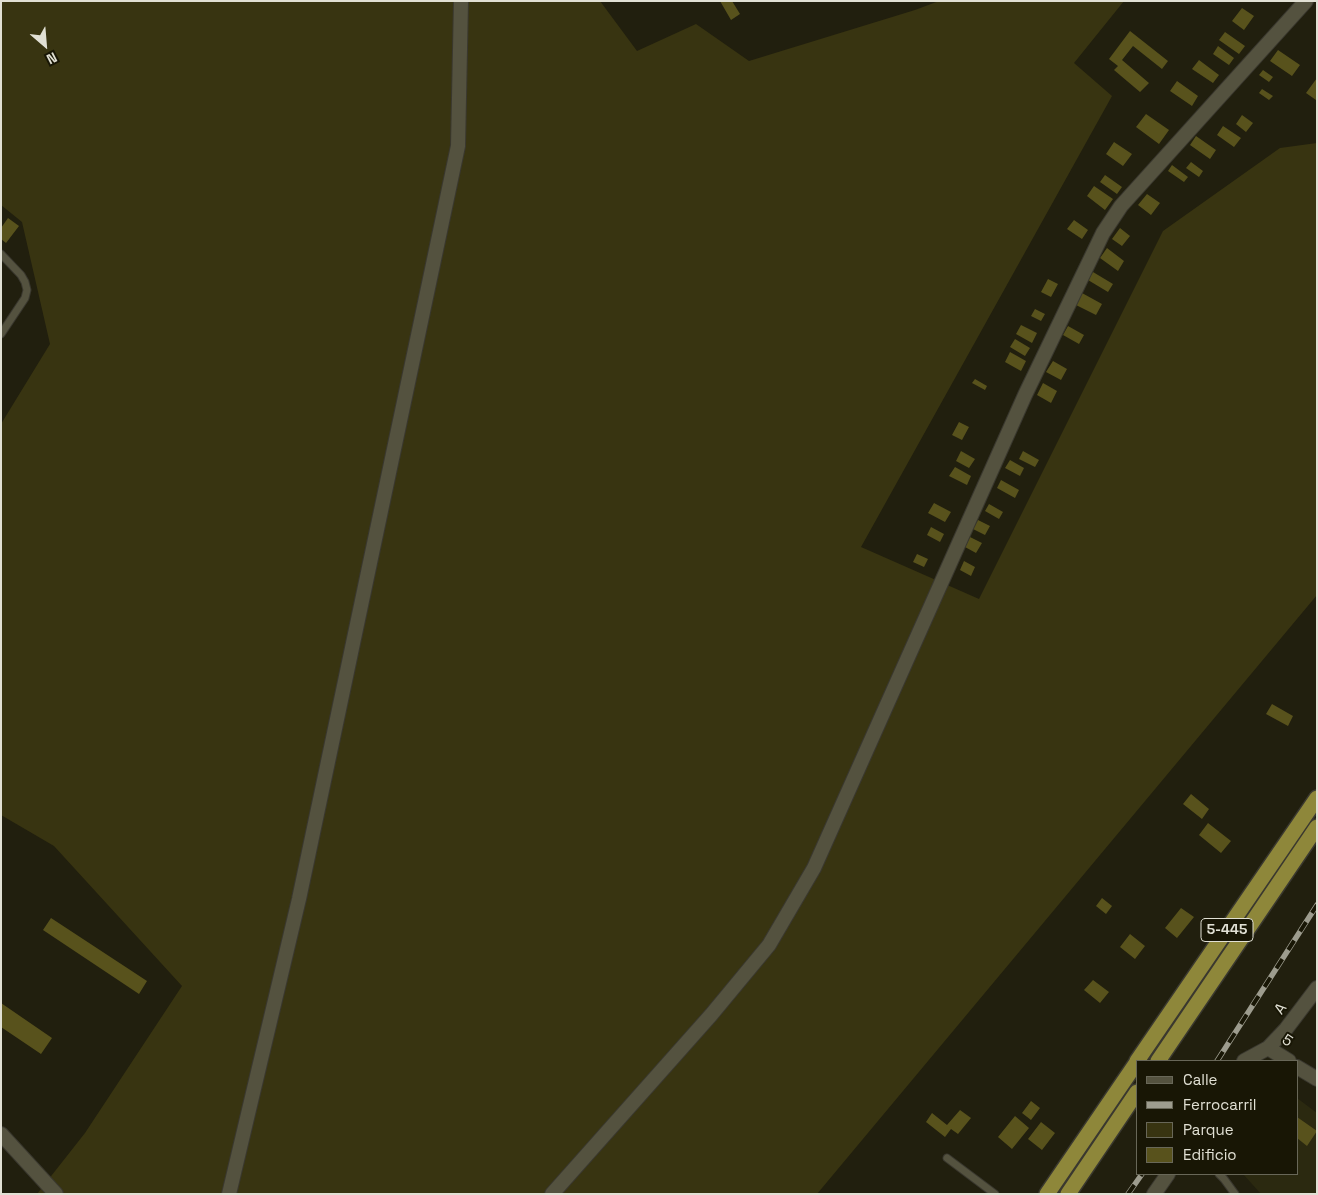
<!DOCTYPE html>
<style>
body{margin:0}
#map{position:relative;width:1318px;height:1195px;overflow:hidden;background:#211f0e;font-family:"Space Grotesk",sans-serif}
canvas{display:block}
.frame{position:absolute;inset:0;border:2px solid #e1e0d4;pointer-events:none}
.legend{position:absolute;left:1136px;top:1060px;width:162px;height:115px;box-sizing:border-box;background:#181605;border:1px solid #686758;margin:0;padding:6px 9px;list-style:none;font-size:15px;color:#e1e0d4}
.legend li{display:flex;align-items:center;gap:10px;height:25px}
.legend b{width:25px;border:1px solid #686758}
.north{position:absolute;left:20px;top:20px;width:50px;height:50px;-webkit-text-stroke:4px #181605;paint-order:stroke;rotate:153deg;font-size:14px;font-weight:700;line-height:20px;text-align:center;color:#e1e0d4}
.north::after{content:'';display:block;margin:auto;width:18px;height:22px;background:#e1e0d4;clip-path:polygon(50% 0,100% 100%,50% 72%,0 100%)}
</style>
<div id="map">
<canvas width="1318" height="1195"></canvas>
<div class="frame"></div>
<ul class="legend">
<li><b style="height:6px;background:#54523f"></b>Calle</li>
<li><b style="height:6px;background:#9d9c8e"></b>Ferrocarril</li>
<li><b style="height:14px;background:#383411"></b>Parque</li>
<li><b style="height:14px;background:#58521c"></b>Edificio</li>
</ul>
<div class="north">N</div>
</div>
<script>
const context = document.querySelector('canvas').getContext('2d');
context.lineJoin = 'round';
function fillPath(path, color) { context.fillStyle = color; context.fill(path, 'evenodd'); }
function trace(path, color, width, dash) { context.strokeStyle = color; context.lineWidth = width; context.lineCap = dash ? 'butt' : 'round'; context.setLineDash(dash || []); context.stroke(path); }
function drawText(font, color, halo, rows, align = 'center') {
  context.font = font + ' "Space Grotesk",sans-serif'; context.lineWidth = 4; context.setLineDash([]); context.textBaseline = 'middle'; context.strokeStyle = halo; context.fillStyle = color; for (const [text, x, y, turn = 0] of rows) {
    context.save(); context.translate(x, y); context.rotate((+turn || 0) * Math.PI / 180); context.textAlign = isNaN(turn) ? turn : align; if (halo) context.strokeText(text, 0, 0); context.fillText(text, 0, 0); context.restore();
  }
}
const built = new Path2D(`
 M 1297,1098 L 1317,1113 L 1317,1194 L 1261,1194 L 1243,1174 L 1297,1174 Z`);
const green = new Path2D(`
 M 1,1 L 600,1 L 637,51 L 696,24 L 749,61 L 915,10 L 939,1 L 1124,1 L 1074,63 L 1112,96 L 861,547 L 979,599 L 1163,231 L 1280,148 L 1317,143 L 1317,595 L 817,1194 L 37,1194 L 85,1133 L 182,986 L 54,846 L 1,815 L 1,424 L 50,344 L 22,222 L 1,205 Z`);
const building = new Path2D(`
 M 720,1 L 732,1 L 740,14 L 731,20 Z
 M 1242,8 L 1254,16 L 1244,30 L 1232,21 Z
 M 1130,31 L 1168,61 L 1162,69 L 1133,46 L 1122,60 L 1149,83 L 1140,92 L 1114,70 L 1118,66 L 1109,59 Z
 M 1225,32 L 1245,46 L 1239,54 L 1219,40 Z
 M 1218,46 L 1234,58 L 1229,65 L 1213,54 Z
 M 1278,50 L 1300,65 L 1292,76 L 1270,61 Z
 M 1199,60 L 1219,75 L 1213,83 L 1192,69 Z
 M 1263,70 L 1273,77 L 1269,82 L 1259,75 Z
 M 1317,78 L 1317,99 L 1316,100 L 1306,93 Z
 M 1177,81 L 1198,96 L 1192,106 L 1170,91 Z
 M 1262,89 L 1273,96 L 1269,100 L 1259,93 Z
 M 1146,114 L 1169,130 L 1159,144 L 1136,127 Z
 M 1242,115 L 1253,123 L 1246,132 L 1236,124 Z
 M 1223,126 L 1241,138 L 1234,147 L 1217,135 Z
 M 1196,136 L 1216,150 L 1210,159 L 1190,145 Z
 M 1114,142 L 1132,154 L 1123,166 L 1106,154 Z
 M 1191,162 L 1203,171 L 1199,177 L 1186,168 Z
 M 1172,165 L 1188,177 L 1184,182 L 1168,171 Z
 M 1105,175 L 1122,187 L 1117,194 L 1100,182 Z
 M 1094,186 L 1113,199 L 1105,210 L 1087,196 Z
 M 1147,194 L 1160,203 L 1151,215 L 1138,205 Z
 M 8,218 L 19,226 L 6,243 L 1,239 L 1,228 Z
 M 1074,220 L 1088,230 L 1082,239 L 1067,229 Z
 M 1120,228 L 1130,236 L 1122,246 L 1112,239 Z
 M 1107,248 L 1124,261 L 1118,271 L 1100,258 Z
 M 1093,272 L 1113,284 L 1108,292 L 1088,280 Z
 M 1048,279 L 1058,284 L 1051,297 L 1041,292 Z
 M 1082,293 L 1102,304 L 1096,315 L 1076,305 Z
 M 1035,309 L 1045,314 L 1041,321 L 1031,316 Z
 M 1021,325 L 1037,333 L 1032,343 L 1016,334 Z
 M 1068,326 L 1084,335 L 1079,344 L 1063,335 Z
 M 1015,339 L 1030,348 L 1025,356 L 1010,347 Z
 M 1010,352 L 1026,361 L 1021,371 L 1005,362 Z
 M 1053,361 L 1067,369 L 1061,380 L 1046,372 Z
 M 975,379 L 987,386 L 985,390 L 972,383 Z
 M 1043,383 L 1057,391 L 1051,403 L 1037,395 Z
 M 959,422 L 969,427 L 962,440 L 952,435 Z
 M 961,451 L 975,459 L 969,468 L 956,461 Z
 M 1023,451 L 1039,460 L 1035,467 L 1019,459 Z
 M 1010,460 L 1024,468 L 1020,476 L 1005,468 Z
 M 955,467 L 971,476 L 967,485 L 949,476 Z
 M 1001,480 L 1019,490 L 1015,498 L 997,488 Z
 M 934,503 L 951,512 L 945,522 L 928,513 Z
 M 989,504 L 1003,512 L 999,519 L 985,511 Z
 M 978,520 L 990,526 L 985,535 L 973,529 Z
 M 931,527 L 944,534 L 940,542 L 927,535 Z
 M 970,537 L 982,543 L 976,553 L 965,547 Z
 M 917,554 L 928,559 L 924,567 L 913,562 Z
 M 964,561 L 975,567 L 971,576 L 960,570 Z
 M 1272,704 L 1293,716 L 1288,726 L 1266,714 Z
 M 1191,794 L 1209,809 L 1202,819 L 1183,804 Z
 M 1208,823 L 1231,841 L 1221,853 L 1199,835 Z
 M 1102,898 L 1112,906 L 1106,914 L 1096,906 Z
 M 1181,908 L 1194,917 L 1177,938 L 1165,928 Z
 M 51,918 L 147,981 L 139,994 L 43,930 Z
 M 1130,934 L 1145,946 L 1135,959 L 1120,947 Z
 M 1093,980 L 1109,992 L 1100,1003 L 1084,990 Z
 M 1,1003 L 52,1038 L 41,1054 L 1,1027 Z
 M 1031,1101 L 1040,1108 L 1031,1120 L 1022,1113 Z
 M 960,1110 L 971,1118 L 958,1134 L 951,1129 L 945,1137 L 926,1122 L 932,1113 L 947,1125 Z
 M 1015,1116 L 1029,1128 L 1012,1149 L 998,1137 Z
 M 1297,1117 L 1317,1131 L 1307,1146 L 1297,1138 Z
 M 1041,1122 L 1055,1133 L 1042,1150 L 1028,1139 Z`);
const service = new Path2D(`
 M 1,254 L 21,275 L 25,282 L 27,290 L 25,298 L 1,334
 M 947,1158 L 995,1194
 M 1219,1174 L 1224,1179 L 1235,1194`);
const minor = new Path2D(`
 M 1268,1048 L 1289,1061
 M 1244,1061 L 1268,1048 L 1286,1029 L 1317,988
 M 1297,1067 L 1317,1079
 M 1,1134 L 56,1194
 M 229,1194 L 299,899 L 458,146 L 461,1
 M 552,1194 L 711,1015 L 769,945 L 814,868 L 1025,395 L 1103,233 L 1121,206 L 1306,1
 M 1154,1194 L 1168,1174`);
const trunk = new Path2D(`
 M 1137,1061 L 1317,798
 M 1158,1061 L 1317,827
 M 1047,1194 L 1137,1062
 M 1068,1194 L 1137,1092`);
const rail = new Path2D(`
 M 1217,1061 L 1317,905
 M 1128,1194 L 1142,1174`);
const shields = [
 [1227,930,52]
];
const shieldNames = [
 ["5-445",1227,930]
];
const streetNames = [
 ["A",1281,1009,-54],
 ["5",1287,1041,33]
];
fillPath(built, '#2b2910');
fillPath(green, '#383411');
fillPath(building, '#58521c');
trace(service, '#3a382f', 9);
trace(minor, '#3a382f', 16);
trace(trunk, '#3a382f', 18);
trace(service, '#54523f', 7);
trace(minor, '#54523f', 14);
trace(trunk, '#8e873a', 15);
trace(rail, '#9d9c8e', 5.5);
trace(rail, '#181605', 4, [11]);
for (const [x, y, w] of shields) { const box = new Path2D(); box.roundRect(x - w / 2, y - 11.5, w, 23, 4); context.fillStyle = '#181605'; context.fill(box); trace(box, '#e1e0d4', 1); }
drawText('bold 14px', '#e1e0d4', null, shieldNames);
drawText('15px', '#e1e0d4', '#181605', streetNames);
</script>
